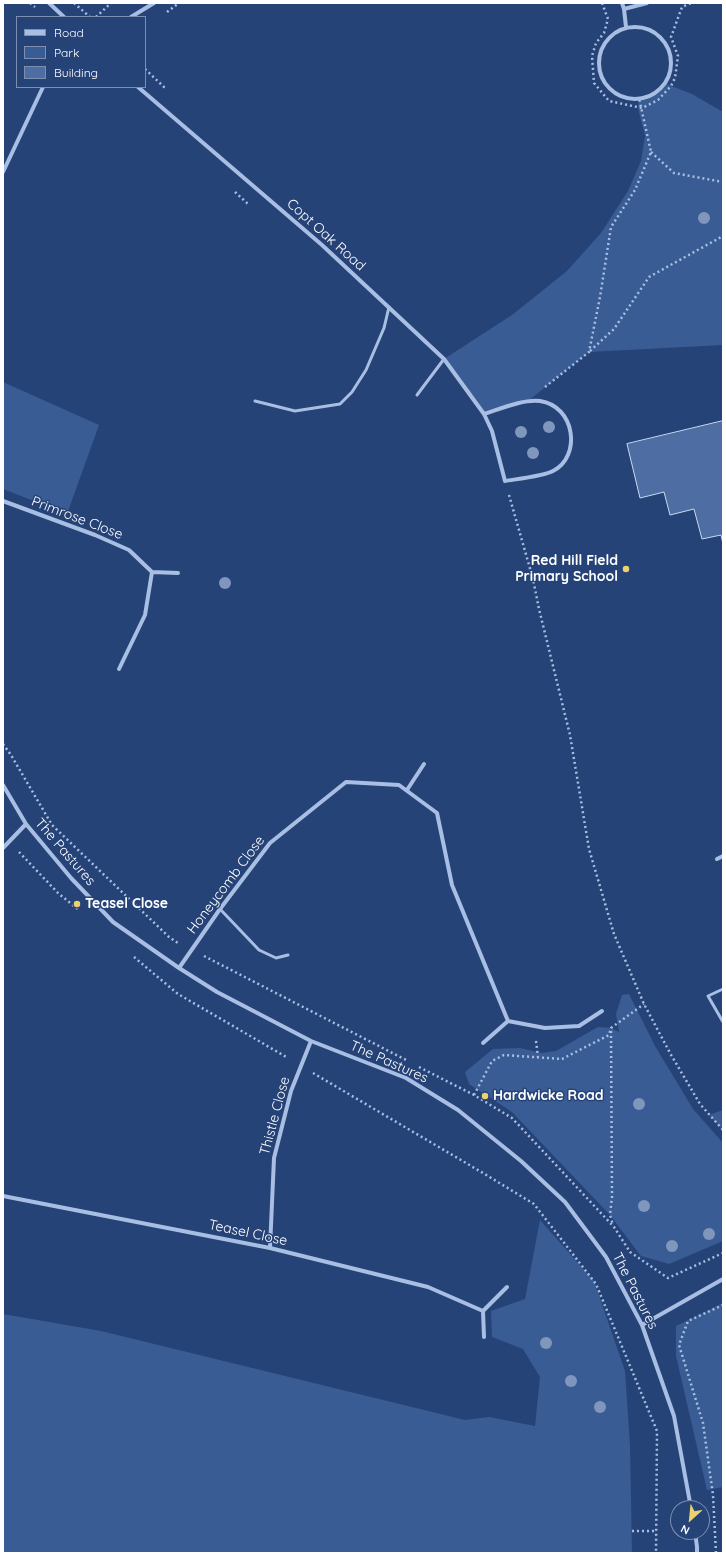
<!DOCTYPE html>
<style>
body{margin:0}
#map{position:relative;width:726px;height:1556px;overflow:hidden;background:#264378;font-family:Quicksand,sans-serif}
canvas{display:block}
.frame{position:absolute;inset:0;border:4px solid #fff;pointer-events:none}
.legend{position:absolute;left:16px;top:16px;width:130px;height:72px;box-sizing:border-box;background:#264378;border:1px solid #7d8eae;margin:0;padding:5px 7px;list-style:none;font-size:12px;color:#fff}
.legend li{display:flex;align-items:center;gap:8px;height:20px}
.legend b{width:20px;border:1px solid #7d8eae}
.north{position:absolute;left:670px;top:1500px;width:40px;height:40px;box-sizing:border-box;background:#264378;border:1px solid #7d8eae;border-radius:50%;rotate:207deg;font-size:11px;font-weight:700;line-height:16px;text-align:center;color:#fff}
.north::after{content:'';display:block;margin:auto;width:14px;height:18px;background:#ecd16d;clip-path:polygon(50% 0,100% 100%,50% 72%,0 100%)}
</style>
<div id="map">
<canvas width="726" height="1556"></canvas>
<div class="frame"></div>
<ul class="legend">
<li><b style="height:5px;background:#a8bee3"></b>Road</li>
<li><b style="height:11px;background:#395c95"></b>Park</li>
<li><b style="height:11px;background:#4e6da2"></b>Building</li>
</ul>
<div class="north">N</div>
</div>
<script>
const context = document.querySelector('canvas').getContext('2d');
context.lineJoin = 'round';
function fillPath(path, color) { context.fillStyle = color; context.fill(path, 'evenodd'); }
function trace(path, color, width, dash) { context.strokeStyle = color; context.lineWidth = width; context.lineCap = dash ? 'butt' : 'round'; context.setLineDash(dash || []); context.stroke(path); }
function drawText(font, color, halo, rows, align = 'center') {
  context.font = font + ' Quicksand,sans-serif'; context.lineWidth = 3; context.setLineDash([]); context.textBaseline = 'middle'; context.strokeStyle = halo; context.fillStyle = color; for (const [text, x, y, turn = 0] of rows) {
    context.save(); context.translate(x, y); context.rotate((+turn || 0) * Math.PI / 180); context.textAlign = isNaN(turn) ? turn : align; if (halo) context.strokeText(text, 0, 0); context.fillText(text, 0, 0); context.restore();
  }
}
const green = new Path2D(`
 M 664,83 L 692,94 L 723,112 L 723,345 L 589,352 L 528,401 L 484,414 L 444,359 L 512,315 L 567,271 L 601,233 L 628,191 L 641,161 L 645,136 L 638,108 L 639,98 C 650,95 656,91 664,83 Z
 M 3,382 L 99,425 L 67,514 L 3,489 Z
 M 629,994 L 655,1046 L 693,1109 L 723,1143 L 723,1241 L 669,1264 L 641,1256 L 610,1215 L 512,1112 L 469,1084 L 465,1072 L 493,1049 L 520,1048 L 542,1053 L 556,1051 L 598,1027 L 611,1028 L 619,1032 L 616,1014 L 622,995 Z
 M 723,1110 L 723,1130 L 709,1115 Z
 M 540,1220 L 594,1281 L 625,1371 L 630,1446 L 632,1553 L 3,1553 L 3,1314 L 101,1331 L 465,1420 L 489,1417 L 535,1426 L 540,1377 L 523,1349 L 492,1337 L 491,1311 L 525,1299 Z
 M 723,1303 L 723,1487 L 707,1490 L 676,1356 L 676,1326 Z`);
const building = new Path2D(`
 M 723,421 L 723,544 L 721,535 L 702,539 L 694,509 L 670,515 L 664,492 L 640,498 L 627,444 Z`);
const path = new Path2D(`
 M 30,3 L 35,7
 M 74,3 L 90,17
 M 602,3 L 608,19 L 604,33 L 596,43 L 592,56 L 594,83 L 609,101 L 642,108 L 658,100 L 671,86 L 675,78 L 678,56 L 671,37 L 682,7 L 691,3
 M 167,12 L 179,3
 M 96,17 L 111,3
 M 145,69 L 165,88
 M 651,152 L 674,173 L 723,182
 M 235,192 L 248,204
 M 590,351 L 614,329 L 649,277 L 723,236
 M 545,387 L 589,352 L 600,297 L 611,227 L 635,190 L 651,152 L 639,98
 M 509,495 L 533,579 L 539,609 L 570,735 L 589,849 L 614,934 L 644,1004 L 670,1053 L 700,1104 L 723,1130
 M 3,744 L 11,755 L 52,825 L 169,937 L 178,943
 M 19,852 L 58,893 L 80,911
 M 204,956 L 408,1061
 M 134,957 L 178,994 L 288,1058
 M 611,1031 L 612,1197 L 610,1215 L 613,1225
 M 536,1041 L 538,1057
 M 419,1067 L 474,1095 L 512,1118 L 614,1227 L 630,1252 L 668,1278 L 723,1253
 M 313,1073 L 483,1173 L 534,1204 L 596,1284 L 657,1431 L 656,1553
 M 474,1095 L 492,1061 L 504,1055 L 562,1059 L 609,1035 L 611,1028 L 644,1004
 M 632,1531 L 657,1531
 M 716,1553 L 713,1495 L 703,1423 L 679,1345 L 688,1321 L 723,1305`);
const lane = new Path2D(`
 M 417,395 L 444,359
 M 255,401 L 295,411 L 340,404 L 352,392 L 366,370 L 384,328 L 389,307
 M 220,909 L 259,950 L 276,958 L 288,955
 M 723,989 L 708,996 L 723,1022`);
const street = new Path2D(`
 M 49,3 L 64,17
 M 622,3 L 624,9 L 626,27
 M 624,9 L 647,3
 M 131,17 L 154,3
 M599 63a36 36 0 1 1 72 0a36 36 0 1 1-72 0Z
 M 138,87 L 322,245 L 444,359 L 484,414 L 492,431 L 505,481 C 517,479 544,476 553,471 C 582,456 575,406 540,401 C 523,399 500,409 484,414
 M 3,172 L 43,87
 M 3,501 L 95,535 L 129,550 L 152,572 L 145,615 L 119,669
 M 152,572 L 178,573
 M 3,785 L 26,824 L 71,878 L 113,922 L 179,968 L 217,992 L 311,1041 L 406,1078 L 458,1110 L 521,1161 L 565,1202 L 606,1257 L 642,1325 L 674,1416 L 691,1508
 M 407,790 L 424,764
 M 3,848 L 26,824
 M 717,859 L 723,856
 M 179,968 L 220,909 L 270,843 L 346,782 L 399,785 L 437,813 L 452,885 L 508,1021 L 545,1028 L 579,1026 L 602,1011
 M 483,1043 L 508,1021
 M 3,1196 L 270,1248 L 428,1287 L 483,1311
 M 270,1248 L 274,1158 L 291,1091 L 311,1041
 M 642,1325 L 723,1279
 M 484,1337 L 483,1311 L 507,1287
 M 695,1532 L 697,1547 L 697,1553`);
const trees = [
 [704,218],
 [549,427],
 [521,432],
 [533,453],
 [225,583],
 [639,1104],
 [644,1206],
 [709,1234],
 [672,1246],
 [546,1343],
 [571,1381],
 [600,1407]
];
const markers = [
 [626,569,4,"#ecd16d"],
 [77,904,4,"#ecd16d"],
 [485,1096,4,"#ecd16d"]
];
const streetNames = [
 ["Copt Oak Road",326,235,42],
 ["Primrose Close",77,518,21],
 ["The Pastures",65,852,49],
 ["Honeycomb Close",226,885,-53],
 ["The Pastures",389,1062,24],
 ["Thistle Close",275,1116,-75],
 ["Teasel Close",248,1233,12],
 ["The Pastures",635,1291,63]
];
const poiNames = [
 ["Red Hill Field",618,561,"right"],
 ["Primary School",618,577,"right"],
 ["Teasel Close",85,904],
 ["Hardwicke Road",493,1096]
];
fillPath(green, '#395c95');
fillPath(building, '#4e6da2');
trace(building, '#cad9f3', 1);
trace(path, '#a8bee3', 2.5, [2, 3]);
trace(lane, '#a8bee3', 3);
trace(street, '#a8bee3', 4);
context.fillStyle = '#8096bc';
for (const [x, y] of trees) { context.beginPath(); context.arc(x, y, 6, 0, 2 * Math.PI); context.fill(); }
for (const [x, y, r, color] of markers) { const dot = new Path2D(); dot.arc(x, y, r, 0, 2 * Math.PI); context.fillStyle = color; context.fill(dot); trace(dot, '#264378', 1.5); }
drawText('14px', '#fff', '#264378', streetNames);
drawText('bold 14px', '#fff', '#264378', poiNames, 'left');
</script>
